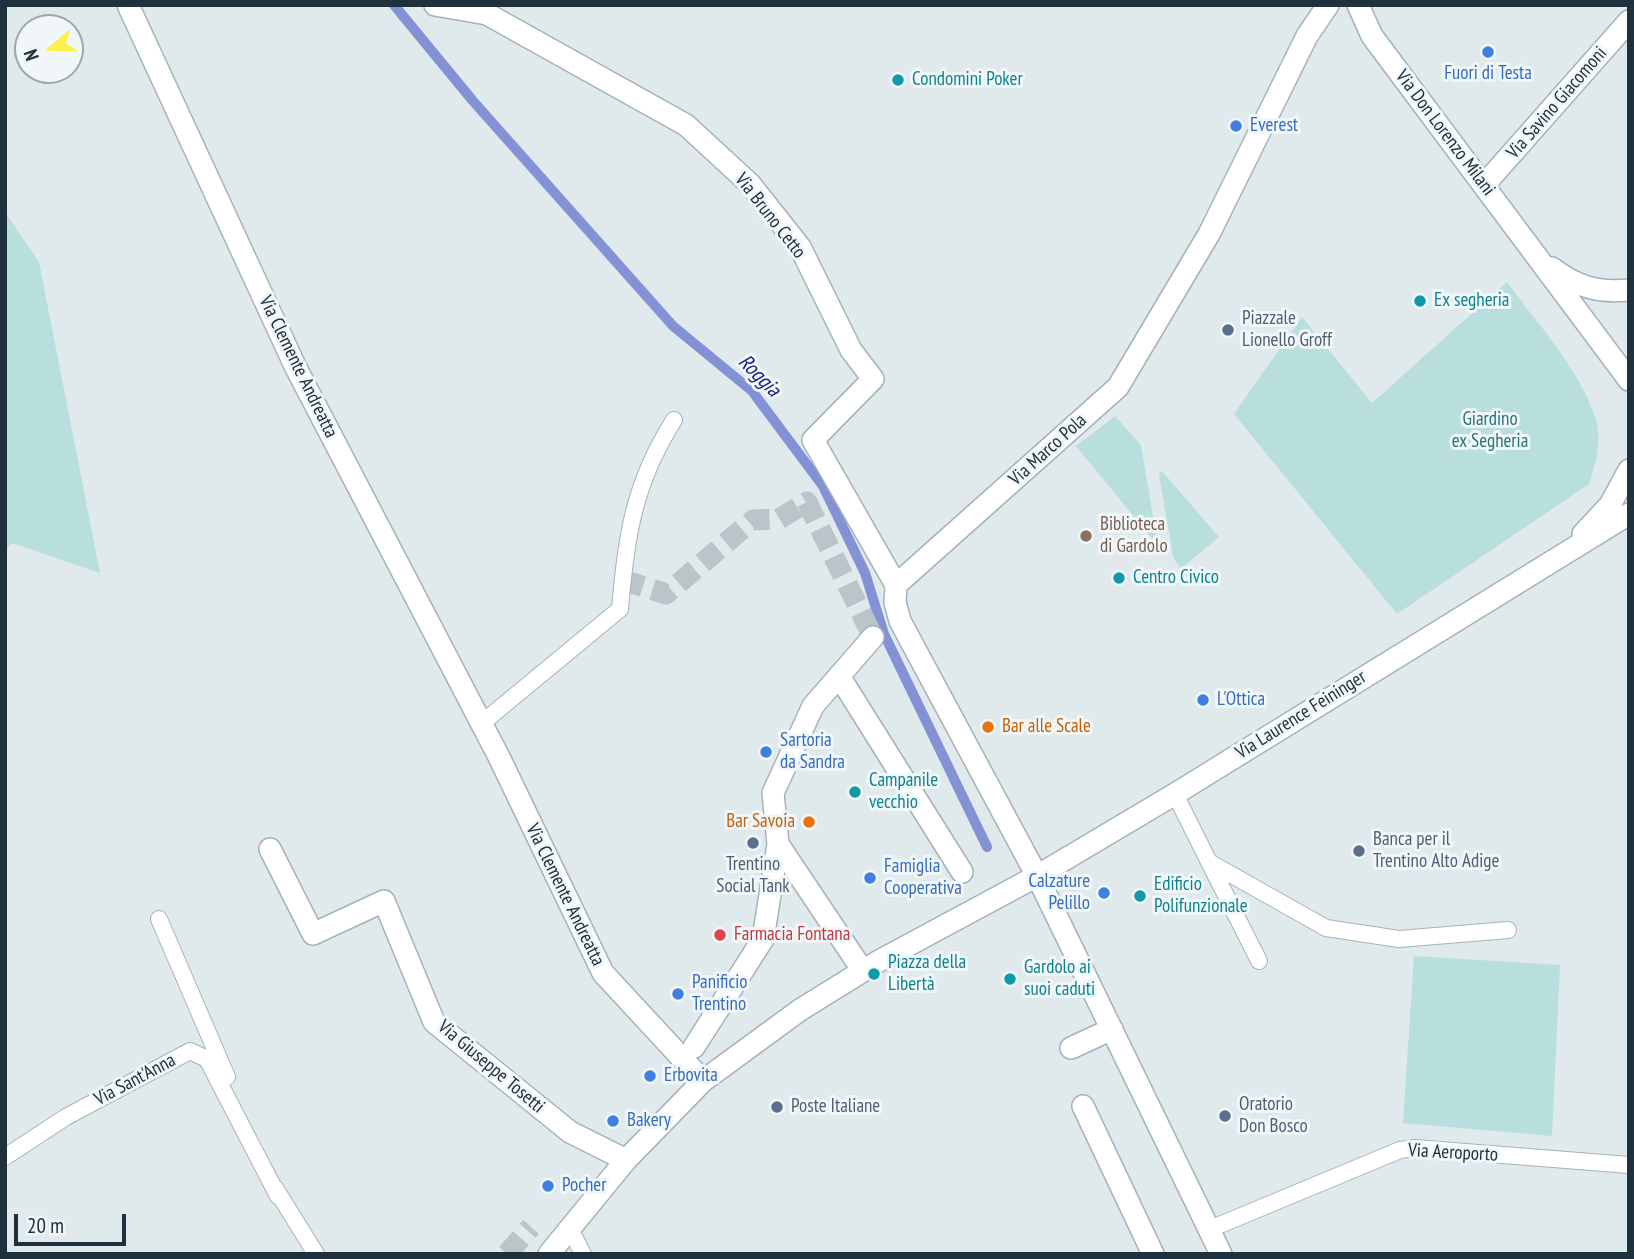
<!DOCTYPE html>
<meta charset="utf-8">
<style>
body{margin:0}
#map{position:relative;width:1634px;height:1259px;overflow:hidden;background:#e0e9ec;font-family:"PT Sans Narrow",sans-serif}
canvas{display:block}
.frame{position:absolute;inset:0;border:7px solid #20313e;pointer-events:none}
.north{position:absolute;left:14px;top:14px;width:70px;height:70px;box-sizing:border-box;background:#f1f7f9;border:2px solid #9da8ae;border-radius:50%;rotate:251deg;font-size:19px;font-weight:700;line-height:28px;text-align:center;color:#20313e}
.north::after{content:'';display:block;margin:auto;width:24px;height:32px;background:#fbf14f;clip-path:polygon(50% 0,100% 100%,50% 72%,0 100%)}
.scale{position:absolute;left:14px;top:1214px;width:112px;height:32px;box-sizing:border-box;border:4px solid #20313e;border-top:0;padding-left:9px;font-size:21px;line-height:24px;white-space:nowrap;color:#20313e;-webkit-text-stroke:5px #f1f7f9;paint-order:stroke}
</style>
<div id="map">
<canvas width="1634" height="1259"></canvas>
<div class="frame"></div>
<div class="north">N</div>
<div class="scale">20 m</div>
</div>
<script>
const context = document.querySelector('canvas').getContext('2d');
context.lineJoin = 'round';
function fillPath(path, color) { context.fillStyle = color; context.fill(path, 'evenodd'); }
function trace(path, color, width, dash) { context.strokeStyle = color; context.lineWidth = width; context.lineCap = dash ? 'butt' : 'round'; context.setLineDash(dash || []); context.stroke(path); }
function drawText(font, color, halo, rows, align = 'center') {
  context.font = font + ' "PT Sans Narrow",sans-serif'; context.lineWidth = 6; context.setLineDash([]); context.textBaseline = 'middle'; context.strokeStyle = halo; context.fillStyle = color; for (const [text, x, y, turn = 0] of rows) {
    context.save(); context.translate(x, y); context.rotate((+turn || 0) * Math.PI / 180); context.textAlign = isNaN(turn) ? turn : align; if (halo) context.strokeText(text, 0, 0); context.fillText(text, 0, 0); context.restore();
  }
}
const green = new Path2D(`
 M 5,212 L 39,262 L 100,573 L 12,543 L 5,549 Z
 M 1507,282 C 1536,322 1582,372 1596,420 C 1602,441 1596,463 1589,484 L 1397,614 L 1234,414 L 1302,317 L 1372,403 Z
 M 1115,416 L 1141,445 L 1158,546 L 1076,446 Z
 M 1162,471 L 1219,537 L 1181,569 L 1173,557 L 1159,474 Z
 M 1414,956 L 1560,965 L 1552,1136 L 1403,1123 Z`);
const stream = new Path2D(`
 M 394,5 L 473,101 L 673,326 L 752,391 L 823,486 L 865,573 L 884,634 L 987,847`);
const streetTunnel = new Path2D(`
 M 623,580 L 666,594 L 753,520 L 779,519 L 807,502 L 873,637
 M 507,1254 L 531,1227`);
const lane = new Path2D(`
 M 482,723 L 620,609 C 626,536 634,483 674,420
 M 1175,794 L 1209,862 L 1326,928 L 1399,939 L 1508,930
 M 1209,862 L 1259,961
 M 159,919 L 227,1077
 M 5,1157 L 66,1117 L 190,1051 L 207,1059 L 278,1196
 M 275,1188 L 316,1254
 M 1210,1229 L 1400,1150 L 1415,1148 L 1629,1165
 M 571,1231 L 583,1254`);
const street = new Path2D(`
 M 128,5 L 296,368 L 499,757 L 603,973 L 703,1081
 M 435,5 L 487,14 L 686,125 L 750,184 L 800,247 L 851,350 L 873,379 L 813,440 L 896,585
 M 1484,185 L 1629,21
 M 1583,534 L 1610,505 L 1629,470
 M 839,676 L 962,872
 M 778,844 L 863,971
 M 270,849 L 313,934 L 384,901 L 434,1022 L 570,1132 L 626,1160
 M 694,1047 L 763,939 L 778,844 L 773,793 L 813,706 L 873,637
 M 1071,1048 L 1112,1029
 M 1083,1106 L 1153,1254
 M 549,1254 L 626,1160 L 703,1081 L 800,1010 L 879,961 L 1037,876 L 1175,794 L 1629,514
 M 1221,1254 L 1037,876 L 900,621 L 895,602 L 896,585 L 1118,387 L 1209,234 L 1307,36 L 1328,5`);
const secondary = new Path2D(`
 M 1358,5 L 1372,36 L 1629,380
 M 1552,268 C 1577,287 1598,293 1629,290`);
const markers = [
 [1488,52,7,"#3f7fe0"],
 [898,80,7,"#0f9aa8"],
 [1236,126,7,"#3f7fe0"],
 [1420,301,7,"#0f9aa8"],
 [1228,330,7,"#5c6f8a"],
 [1086,536,7,"#8d6e63"],
 [1119,578,7,"#0f9aa8"],
 [1203,700,7,"#3f7fe0"],
 [988,727,7,"#e8710a"],
 [766,752,7,"#3f7fe0"],
 [855,792,7,"#0f9aa8"],
 [809,822,7,"#e8710a"],
 [753,843,7,"#5c6f8a"],
 [1359,851,7,"#5c6f8a"],
 [870,878,7,"#3f7fe0"],
 [1104,893,7,"#3f7fe0"],
 [1140,896,7,"#0f9aa8"],
 [720,935,7,"#e0444e"],
 [874,974,7,"#0f9aa8"],
 [1010,979,7,"#0f9aa8"],
 [678,994,7,"#3f7fe0"],
 [650,1076,7,"#3f7fe0"],
 [777,1107,7,"#5c6f8a"],
 [1225,1116,7,"#5c6f8a"],
 [613,1121,7,"#3f7fe0"],
 [548,1186,7,"#3f7fe0"]
];
const shopNames = [
 ["Fuori di Testa",1488,74,"center"],
 ["Everest",1250,126],
 ["L'Ottica",1217,700],
 ["Sartoria",780,741],
 ["da Sandra",780,763],
 ["Famiglia",884,867],
 ["Cooperativa",884,889],
 ["Calzature",1090,882,"right"],
 ["Pelillo",1090,904,"right"],
 ["Panificio",692,983],
 ["Trentino",692,1005],
 ["Erbovita",664,1076],
 ["Bakery",627,1121],
 ["Pocher",562,1186]
];
const cultureNames = [
 ["Condomini Poker",912,80],
 ["Ex segheria",1434,301],
 ["Centro Civico",1133,578],
 ["Campanile",869,781],
 ["vecchio",869,803],
 ["Edificio",1154,885],
 ["Polifunzionale",1154,907],
 ["Piazza della",888,963],
 ["Libertà",888,985],
 ["Gardolo ai",1024,968],
 ["suoi caduti",1024,990]
];
const streetNames = [
 ["Via Savino Giacomoni",1557,103,-49],
 ["Via Don Lorenzo Milani",1445,133,53],
 ["Via Bruno Cetto",770,216,52],
 ["Via Clemente Andreatta",298,367,64],
 ["Via Marco Pola",1048,450,-42],
 ["Via Laurence Feininger",1301,715,-32],
 ["Via Clemente Andreatta",565,895,64],
 ["Via Giuseppe Tosetti",491,1067,40],
 ["Via Sant'Anna",135,1080,-28],
 ["Via Aeroporto",1453,1153,3]
];
const serviceNames = [
 ["Piazzale",1242,319],
 ["Lionello Groff",1242,341],
 ["Banca per il",1373,840],
 ["Trentino Alto Adige",1373,862],
 ["Trentino",753,865,"center"],
 ["Social Tank",753,887,"center"],
 ["Oratorio",1239,1105],
 ["Don Bosco",1239,1127],
 ["Poste Italiane",791,1107]
];
const parkNames = [
 ["Giardino",1490,420],
 ["ex Segheria",1490,442]
];
const educationNames = [
 ["Biblioteca",1100,525],
 ["di Gardolo",1100,547]
];
const foodNames = [
 ["Bar alle Scale",1002,727],
 ["Bar Savoia",795,822,"right"]
];
const healthNames = [
 ["Farmacia Fontana",734,935]
];
const waterNames = [
 ["Roggia",759,376,45]
];
fillPath(green, '#b8dfde');
trace(stream, '#8491d5', 10);
trace(streetTunnel, '#bac4c9', 21, [21, 10]);
trace(lane, '#a6b2b8', 18);
trace(street, '#a6b2b8', 24);
trace(secondary, '#a1b2bc', 24);
trace(lane, '#fff', 16);
trace(street, '#fff', 21);
trace(secondary, '#fff', 21);
for (const [x, y, r, color] of markers) { const dot = new Path2D(); dot.arc(x, y, r, 0, 2 * Math.PI); context.fillStyle = color; context.fill(dot); trace(dot, '#f1f7f9', 2.5); }
drawText('19px', '#366cbe', '#f1f7f9', shopNames, 'left');
drawText('19px', '#0d838f', '#f1f7f9', cultureNames, 'left');
drawText('19px', '#20313e', '#f1f7f9', streetNames);
drawText('19px', '#4e5e75', '#f1f7f9', serviceNames, 'left');
drawText('19px', '#277178', '#f1f7f9', parkNames);
drawText('19px', '#785e54', '#f1f7f9', educationNames, 'left');
drawText('19px', '#c56008', '#f1f7f9', foodNames, 'left');
drawText('19px', '#be3a42', '#f1f7f9', healthNames, 'left');
drawText('italic 21px', '#16247e', '#f1f7f9', waterNames);
</script>
